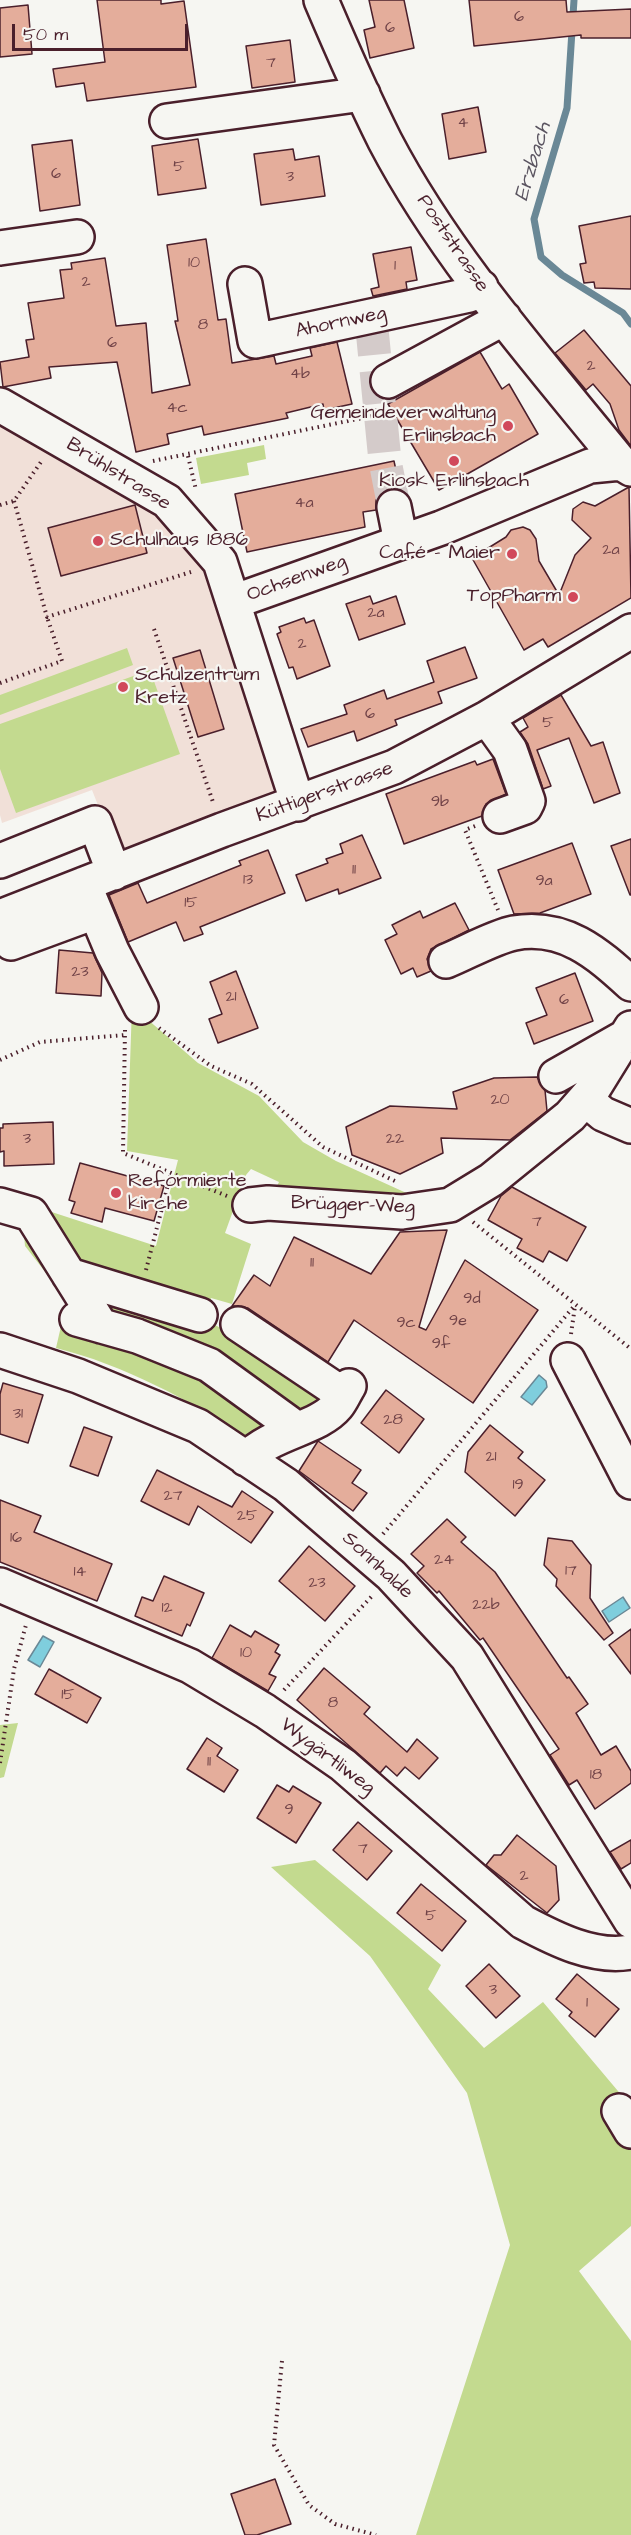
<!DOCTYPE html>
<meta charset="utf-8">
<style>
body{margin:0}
#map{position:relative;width:631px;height:2535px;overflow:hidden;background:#f6f6f2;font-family:"Architects Daughter",sans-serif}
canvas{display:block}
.scale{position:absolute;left:12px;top:24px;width:176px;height:27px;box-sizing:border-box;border:3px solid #4a1f2b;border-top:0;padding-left:8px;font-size:18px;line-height:21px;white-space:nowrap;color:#4a1f2b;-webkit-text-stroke:4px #f6f6f2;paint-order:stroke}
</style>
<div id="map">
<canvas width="631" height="2535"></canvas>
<div class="scale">50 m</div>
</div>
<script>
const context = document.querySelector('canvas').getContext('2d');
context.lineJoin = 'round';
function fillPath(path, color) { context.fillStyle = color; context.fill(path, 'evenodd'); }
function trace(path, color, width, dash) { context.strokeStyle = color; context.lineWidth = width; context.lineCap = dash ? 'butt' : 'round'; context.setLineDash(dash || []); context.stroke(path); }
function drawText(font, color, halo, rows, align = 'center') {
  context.font = font + ' "Architects Daughter",sans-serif'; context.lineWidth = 4.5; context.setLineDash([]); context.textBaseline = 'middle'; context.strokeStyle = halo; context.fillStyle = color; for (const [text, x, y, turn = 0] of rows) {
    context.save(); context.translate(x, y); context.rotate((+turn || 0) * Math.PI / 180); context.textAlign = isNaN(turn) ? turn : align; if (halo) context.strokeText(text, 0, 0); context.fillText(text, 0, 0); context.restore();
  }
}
const built = new Path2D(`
 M 0,416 L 159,513 L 212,583 L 279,790 L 118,856 L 92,790 L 2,823 L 0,815 Z`);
const green = new Path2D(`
 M 264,445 L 266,459 L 247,463 L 249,475 L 201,484 L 196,458 Z
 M 127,648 L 133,665 L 0,715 L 0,695 Z
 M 150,670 L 180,754 L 16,813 L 0,769 L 0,724 Z
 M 132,1006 L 198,1063 L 259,1096 L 303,1142 L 336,1161 L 424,1201 L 275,1190 L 279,1182 L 251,1169 L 246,1175 L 225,1233 L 251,1244 L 232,1304 L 211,1298 L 208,1321 L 315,1381 L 325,1397 L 318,1411 L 248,1438 C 189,1400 124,1365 56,1348 L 67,1300 L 25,1246 L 21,1202 L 156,1246 L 178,1160 L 127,1151 Z
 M 18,1723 L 4,1777 L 0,1778 L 0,1725 Z
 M 315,1860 L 441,1965 L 428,1989 L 484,2048 L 543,2002 L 623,2097 L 631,2142 L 631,2226 L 579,2271 L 631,2341 L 631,2535 L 416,2535 L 510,2245 L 467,2093 L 370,1956 L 271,1867 Z`);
const water = new Path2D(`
 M 539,1375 L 546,1381 L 547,1387 L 532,1405 L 521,1397 Z
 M 623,1597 L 630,1608 L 609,1622 L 602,1611 Z
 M 43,1636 L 54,1642 L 40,1667 L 28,1660 Z`);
const stream = new Path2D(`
 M 574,0 L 567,108 L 534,219 L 541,257 L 562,275 L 623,313 L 631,324`);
const building = new Path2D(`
 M 97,0 L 161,0 L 161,4 L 184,1 L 196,87 L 87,101 L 84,83 L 56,87 L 53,69 L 105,62 Z
 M 369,0 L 404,0 L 414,48 L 370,58 L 364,30 L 375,27 Z
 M 469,0 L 566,0 L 567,12 L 631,9 L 631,38 L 581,38 L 581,35 L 474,46 Z
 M 28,5 L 32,54 L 0,57 L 0,8 Z
 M 290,40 L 295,82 L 252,88 L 246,46 Z
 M 478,107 L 486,152 L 449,159 L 442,114 Z
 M 198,139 L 206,188 L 158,195 L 152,146 Z
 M 72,140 L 80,205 L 40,211 L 32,145 Z
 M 293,149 L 295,160 L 319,156 L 325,196 L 261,205 L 254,154 Z
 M 631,216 L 631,289 L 595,288 L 594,282 L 584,283 L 580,264 L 586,263 L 579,226 Z
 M 206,239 L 218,320 L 226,319 L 232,363 L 274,356 L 276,364 L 312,356 L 310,348 L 337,342 L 352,404 L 324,410 L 323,404 L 286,413 L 288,418 L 204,435 L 202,426 L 167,434 L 169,444 L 136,452 L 117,362 L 49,367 L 51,378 L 3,387 L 0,362 L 29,357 L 26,340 L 34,339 L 28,303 L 64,298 L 60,270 L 72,269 L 71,263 L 105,258 L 116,326 L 146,323 L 152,393 L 190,385 L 175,321 L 178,321 L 167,245 Z
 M 411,247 L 417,280 L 406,282 L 407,289 L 373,296 L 371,289 L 379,287 L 373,254 Z
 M 584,330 L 631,386 L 631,446 L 619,430 L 610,404 L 593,384 L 586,390 L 555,353 Z
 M 480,352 L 502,389 L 509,384 L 538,434 L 439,490 L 388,404 Z
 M 394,461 L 400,489 L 391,489 L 382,493 L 376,500 L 376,510 L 363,512 L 365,527 L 247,552 L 235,494 Z
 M 629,487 L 631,598 L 548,647 L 543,639 L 524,650 L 472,558 L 506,537 L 511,530 L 523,527 L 530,530 L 536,539 L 539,561 L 559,595 L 575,555 L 591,538 L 572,520 L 573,509 L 583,502 L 595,506 Z
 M 135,505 L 147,553 L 61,576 L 48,528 Z
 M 370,596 L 373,604 L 396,596 L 405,624 L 359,640 L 346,604 Z
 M 304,618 L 306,623 L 314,620 L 330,666 L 297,679 L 293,667 L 289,668 L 277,634 L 281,632 L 279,627 Z
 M 465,647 L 477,678 L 438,692 L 442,703 L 395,720 L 397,725 L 357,741 L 354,731 L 308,747 L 301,729 L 347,714 L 344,705 L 384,690 L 387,699 L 434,682 L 427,661 Z
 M 200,650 L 224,729 L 198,737 L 173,658 Z
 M 561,695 L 591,746 L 603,742 L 620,793 L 594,803 L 569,738 L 537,750 L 551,786 L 543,789 L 528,744 L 520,732 L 528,727 L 523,718 Z
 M 493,759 L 506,794 L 486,804 L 482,816 L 404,844 L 386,794 L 475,761 L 477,765 Z
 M 362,835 L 381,878 L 339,894 L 338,889 L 306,901 L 296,875 L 328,863 L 326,859 L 343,853 L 340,844 Z
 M 631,839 L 631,895 L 630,895 L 611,846 Z
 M 572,843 L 591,894 L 540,913 L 514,914 L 498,870 Z
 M 268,850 L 285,893 L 200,927 L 203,934 L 184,941 L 176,922 L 128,942 L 109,895 L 138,883 L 147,903 L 241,865 L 239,861 Z
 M 455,903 L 469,930 L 431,949 L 427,959 L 431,971 L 417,977 L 413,968 L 401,974 L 385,940 L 397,934 L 392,925 L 420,911 L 423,918 Z
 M 59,950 L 93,953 L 102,973 L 101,996 L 56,993 Z
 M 236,971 L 258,1028 L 218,1043 L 209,1019 L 222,1014 L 210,982 Z
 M 575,973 L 593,1021 L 534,1044 L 526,1023 L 547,1015 L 536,988 Z
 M 537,1077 L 545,1090 L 547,1111 L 510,1140 L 441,1138 L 443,1153 L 400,1174 L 352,1155 L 346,1127 L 390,1106 L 457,1109 L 453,1092 L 494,1078 Z
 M 53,1122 L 54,1164 L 4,1166 L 4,1151 L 0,1152 L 0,1128 L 3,1128 L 3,1124 Z
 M 80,1163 L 164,1186 L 154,1221 L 105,1208 L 102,1222 L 71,1213 L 75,1202 L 69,1200 Z
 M 512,1187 L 586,1227 L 567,1261 L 549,1251 L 543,1262 L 517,1248 L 522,1239 L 488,1220 L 501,1196 Z
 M 447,1230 L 419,1327 L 426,1330 L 465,1260 L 538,1310 L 473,1403 L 354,1320 L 328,1362 L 248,1308 L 232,1306 L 254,1275 L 270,1286 L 294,1237 L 371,1274 L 400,1232 Z
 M 3,1383 L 43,1395 L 28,1443 L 0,1434 L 0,1394 Z
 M 386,1390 L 424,1419 L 399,1453 L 361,1423 Z
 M 490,1425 L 523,1452 L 518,1458 L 545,1480 L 515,1516 L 465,1472 L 468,1452 Z
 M 84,1427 L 112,1437 L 98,1476 L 70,1466 Z
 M 318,1441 L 361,1470 L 352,1483 L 367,1493 L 353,1511 L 299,1471 Z
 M 157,1470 L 232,1507 L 242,1491 L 273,1512 L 251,1543 L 198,1506 L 189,1525 L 141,1501 Z
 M 0,1500 L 41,1516 L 34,1532 L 112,1564 L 97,1601 L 0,1562 Z
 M 447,1519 L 466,1537 L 461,1542 L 495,1572 L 567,1678 L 569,1677 L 588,1704 L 576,1713 L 601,1755 L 616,1746 L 631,1771 L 631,1783 L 595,1809 L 577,1780 L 569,1785 L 550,1755 L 559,1749 L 483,1638 L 480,1640 L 439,1591 L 437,1593 L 417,1573 L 424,1566 L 411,1554 Z
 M 548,1538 L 572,1541 L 591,1565 L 590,1598 L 613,1633 L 604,1640 L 556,1586 L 557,1579 L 544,1565 Z
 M 309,1546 L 355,1586 L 325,1621 L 279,1581 Z
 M 164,1576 L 204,1593 L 190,1626 L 187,1624 L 182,1636 L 135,1616 L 142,1597 L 153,1601 Z
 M 230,1625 L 251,1637 L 255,1631 L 279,1645 L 275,1652 L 280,1655 L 269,1674 L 276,1677 L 268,1691 L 212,1658 Z
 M 631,1629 L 631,1674 L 609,1645 Z
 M 324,1668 L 370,1707 L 364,1714 L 407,1752 L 417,1739 L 438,1758 L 419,1779 L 405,1767 L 397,1776 L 386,1766 L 380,1773 L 297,1700 Z
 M 49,1669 L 101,1698 L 87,1723 L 35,1694 Z
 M 207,1738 L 222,1748 L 217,1756 L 238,1770 L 224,1792 L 187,1769 Z
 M 277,1785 L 289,1792 L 293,1786 L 321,1803 L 296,1843 L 257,1818 Z
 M 358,1822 L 392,1851 L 367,1880 L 333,1850 Z
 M 517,1835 L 556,1866 L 559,1900 L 547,1913 L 486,1865 L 494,1855 L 501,1855 Z
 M 631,1840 L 631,1863 L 621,1869 L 610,1852 Z
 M 421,1884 L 466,1921 L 442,1951 L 397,1913 Z
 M 489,1964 L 520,1996 L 496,2018 L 466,1986 Z
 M 577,1974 L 619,2009 L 595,2037 L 569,2016 L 572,2012 L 556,1999 Z
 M 275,2479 L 291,2524 L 257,2535 L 245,2535 L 231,2494 Z`);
const minorTunnel = new Path2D(`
 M 379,328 L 372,329 L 385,461 L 394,507`);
const path = new Path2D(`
 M 188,456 L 196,490
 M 153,461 L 377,415 L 375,405
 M 14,501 L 47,617 L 191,572
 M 0,505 L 14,501 L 43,459
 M 154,629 L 214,805
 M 0,683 L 62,661 L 47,617
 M 475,826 L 465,830 L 498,910
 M 159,1028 L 211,1066 L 252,1084 L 323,1147 L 397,1182
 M 125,1030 L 123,1153 L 227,1196
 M 0,1060 L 40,1042 L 125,1035
 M 473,1222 L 631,1349
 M 146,1270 L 171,1173
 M 571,1334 L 575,1306
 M 383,1534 L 575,1305
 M 284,1690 L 373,1595
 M 0,1763 L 14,1669 L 26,1625
 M 282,2361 L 274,2445 L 309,2505 L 335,2524 L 376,2535`);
const minor = new Path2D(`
 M 321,0 C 341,47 362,95 385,141 C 445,256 539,362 621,463
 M 167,121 L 363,94
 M 0,248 L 77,237
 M 245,284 L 255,341 L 469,295 L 481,287
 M 388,381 L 504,318
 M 0,405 L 167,501 L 220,562 L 298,804
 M 394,507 L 401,542
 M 233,602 L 441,528 L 590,466 L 621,463 L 631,469
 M 487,718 L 510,750 L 528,801 L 525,807 L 500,816
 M 0,861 L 95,823 L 114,873
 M 84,884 L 112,951 L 141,1007
 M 0,917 L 222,830 L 394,767 L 487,718 L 631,631
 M 11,943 L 95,912
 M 446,961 C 466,953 494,937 514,933 C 564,924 597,953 631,984
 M 556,1076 L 623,1038
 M 585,1099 L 603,1114 L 631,1126
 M 0,1205 L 31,1214 L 101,1326
 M 250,1205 L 268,1203 L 402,1212 L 450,1205 L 491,1180 L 570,1116 L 592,1091 L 631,1028
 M 69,1275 L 200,1315
 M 77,1319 L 137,1336 L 209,1365 L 289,1423 L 293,1429
 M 238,1324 L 344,1395
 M 0,1350 L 78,1376 L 198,1426 L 286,1485 L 391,1575 L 467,1657 L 631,1921
 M 568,1360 L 631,1482
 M 246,1459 C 272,1432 318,1429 337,1406 C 342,1400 345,1392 349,1386
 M 0,1585 L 190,1666 L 265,1711 L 343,1765 L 523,1922 C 555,1939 594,1959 631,1952
 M 619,2111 L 631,2131`);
const markers = [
 [508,426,6,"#d1495b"],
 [454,461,6,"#d1495b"],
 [98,541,6,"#d1495b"],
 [512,554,6,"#d1495b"],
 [573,597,6,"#d1495b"],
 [123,687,6,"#d1495b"],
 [116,1193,6,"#d1495b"]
];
const numberNames = [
 ["6",519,18],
 ["6",390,29],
 ["7",271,64],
 ["4",463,124],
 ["5",179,168],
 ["6",56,175],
 ["3",290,178],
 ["10",194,264],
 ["1",395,267],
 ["2",86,283],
 ["8",203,326],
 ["6",112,344],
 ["2",591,367],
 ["4b",300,375],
 ["4c",177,409],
 ["4a",304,504],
 ["2a",611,551],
 ["2a",376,614],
 ["2",302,645],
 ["6",370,715],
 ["5",548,724],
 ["9b",440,803],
 ["11",354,871],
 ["13",248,881],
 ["9a",544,882],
 ["15",191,904],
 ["23",80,973],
 ["21",231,998],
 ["6",564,1001],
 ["20",500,1101],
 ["3",27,1140],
 ["22",395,1140],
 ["7",537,1223],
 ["11",312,1264],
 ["9d",472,1300],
 ["9e",458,1322],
 ["9c",406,1324],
 ["9f",441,1345],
 ["31",18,1415],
 ["28",393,1421],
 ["21",491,1458],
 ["19",518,1486],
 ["27",173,1497],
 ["25",247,1517],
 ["16",16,1539],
 ["24",444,1561],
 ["17",571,1572],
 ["14",80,1573],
 ["23",317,1584],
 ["22b",486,1606],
 ["12",167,1609],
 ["10",246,1654],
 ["15",68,1696],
 ["8",333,1704],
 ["11",209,1763],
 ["18",596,1776],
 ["9",289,1811],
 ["7",363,1850],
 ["2",524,1877],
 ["5",431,1917],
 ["3",493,1991],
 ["1",587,2004]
];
const streetNames = [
 ["Poststrasse",452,244,56],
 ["Ahornweg",341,323,-12],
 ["Brühlstrasse",118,475,32],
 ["Ochsenweg",297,579,-20],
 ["Küttigerstrasse",325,793,-20],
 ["Brügger-Weg",353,1206,2],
 ["Sonnhalde",377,1566,43],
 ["Wygärtliweg",327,1757,37]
];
const poiNames = [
 ["Gemeindeverwaltung",496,414],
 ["Erlinsbach",496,437],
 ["Kiosk Erlinsbach",454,482,"center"],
 ["Schulhaus 1886",110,541,"left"],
 ["Café - Maier",500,554],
 ["TopPharm",561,597],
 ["Schulzentrum",135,676,"left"],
 ["Kretz",135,699,"left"],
 ["Reformierte",128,1182,"left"],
 ["kirche",128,1205,"left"]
];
const waterNames = [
 ["Erzbach",534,162,-73]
];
fillPath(built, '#f1e0d8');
fillPath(green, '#c3da8f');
fillPath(water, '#7fcedd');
trace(water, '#6a8896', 1.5);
trace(stream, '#6a8896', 7);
fillPath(building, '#e4ad9b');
trace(building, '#4a1f2b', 1.5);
trace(minorTunnel, '#d4cbca', 33, [33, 16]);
trace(minor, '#4a1f2b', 38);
trace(path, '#4a1f2b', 4, [1.5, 4.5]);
trace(minor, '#f6f6f2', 33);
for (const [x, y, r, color] of markers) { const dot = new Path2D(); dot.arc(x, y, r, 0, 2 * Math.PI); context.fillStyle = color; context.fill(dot); trace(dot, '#f6f6f2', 2); }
drawText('16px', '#704247', null, numberNames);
drawText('20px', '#4a1f2b', '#f6f6f2', streetNames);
drawText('20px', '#4a1f2b', '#f6f6f2', poiNames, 'right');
drawText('italic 21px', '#5a5460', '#f6f6f2', waterNames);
</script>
